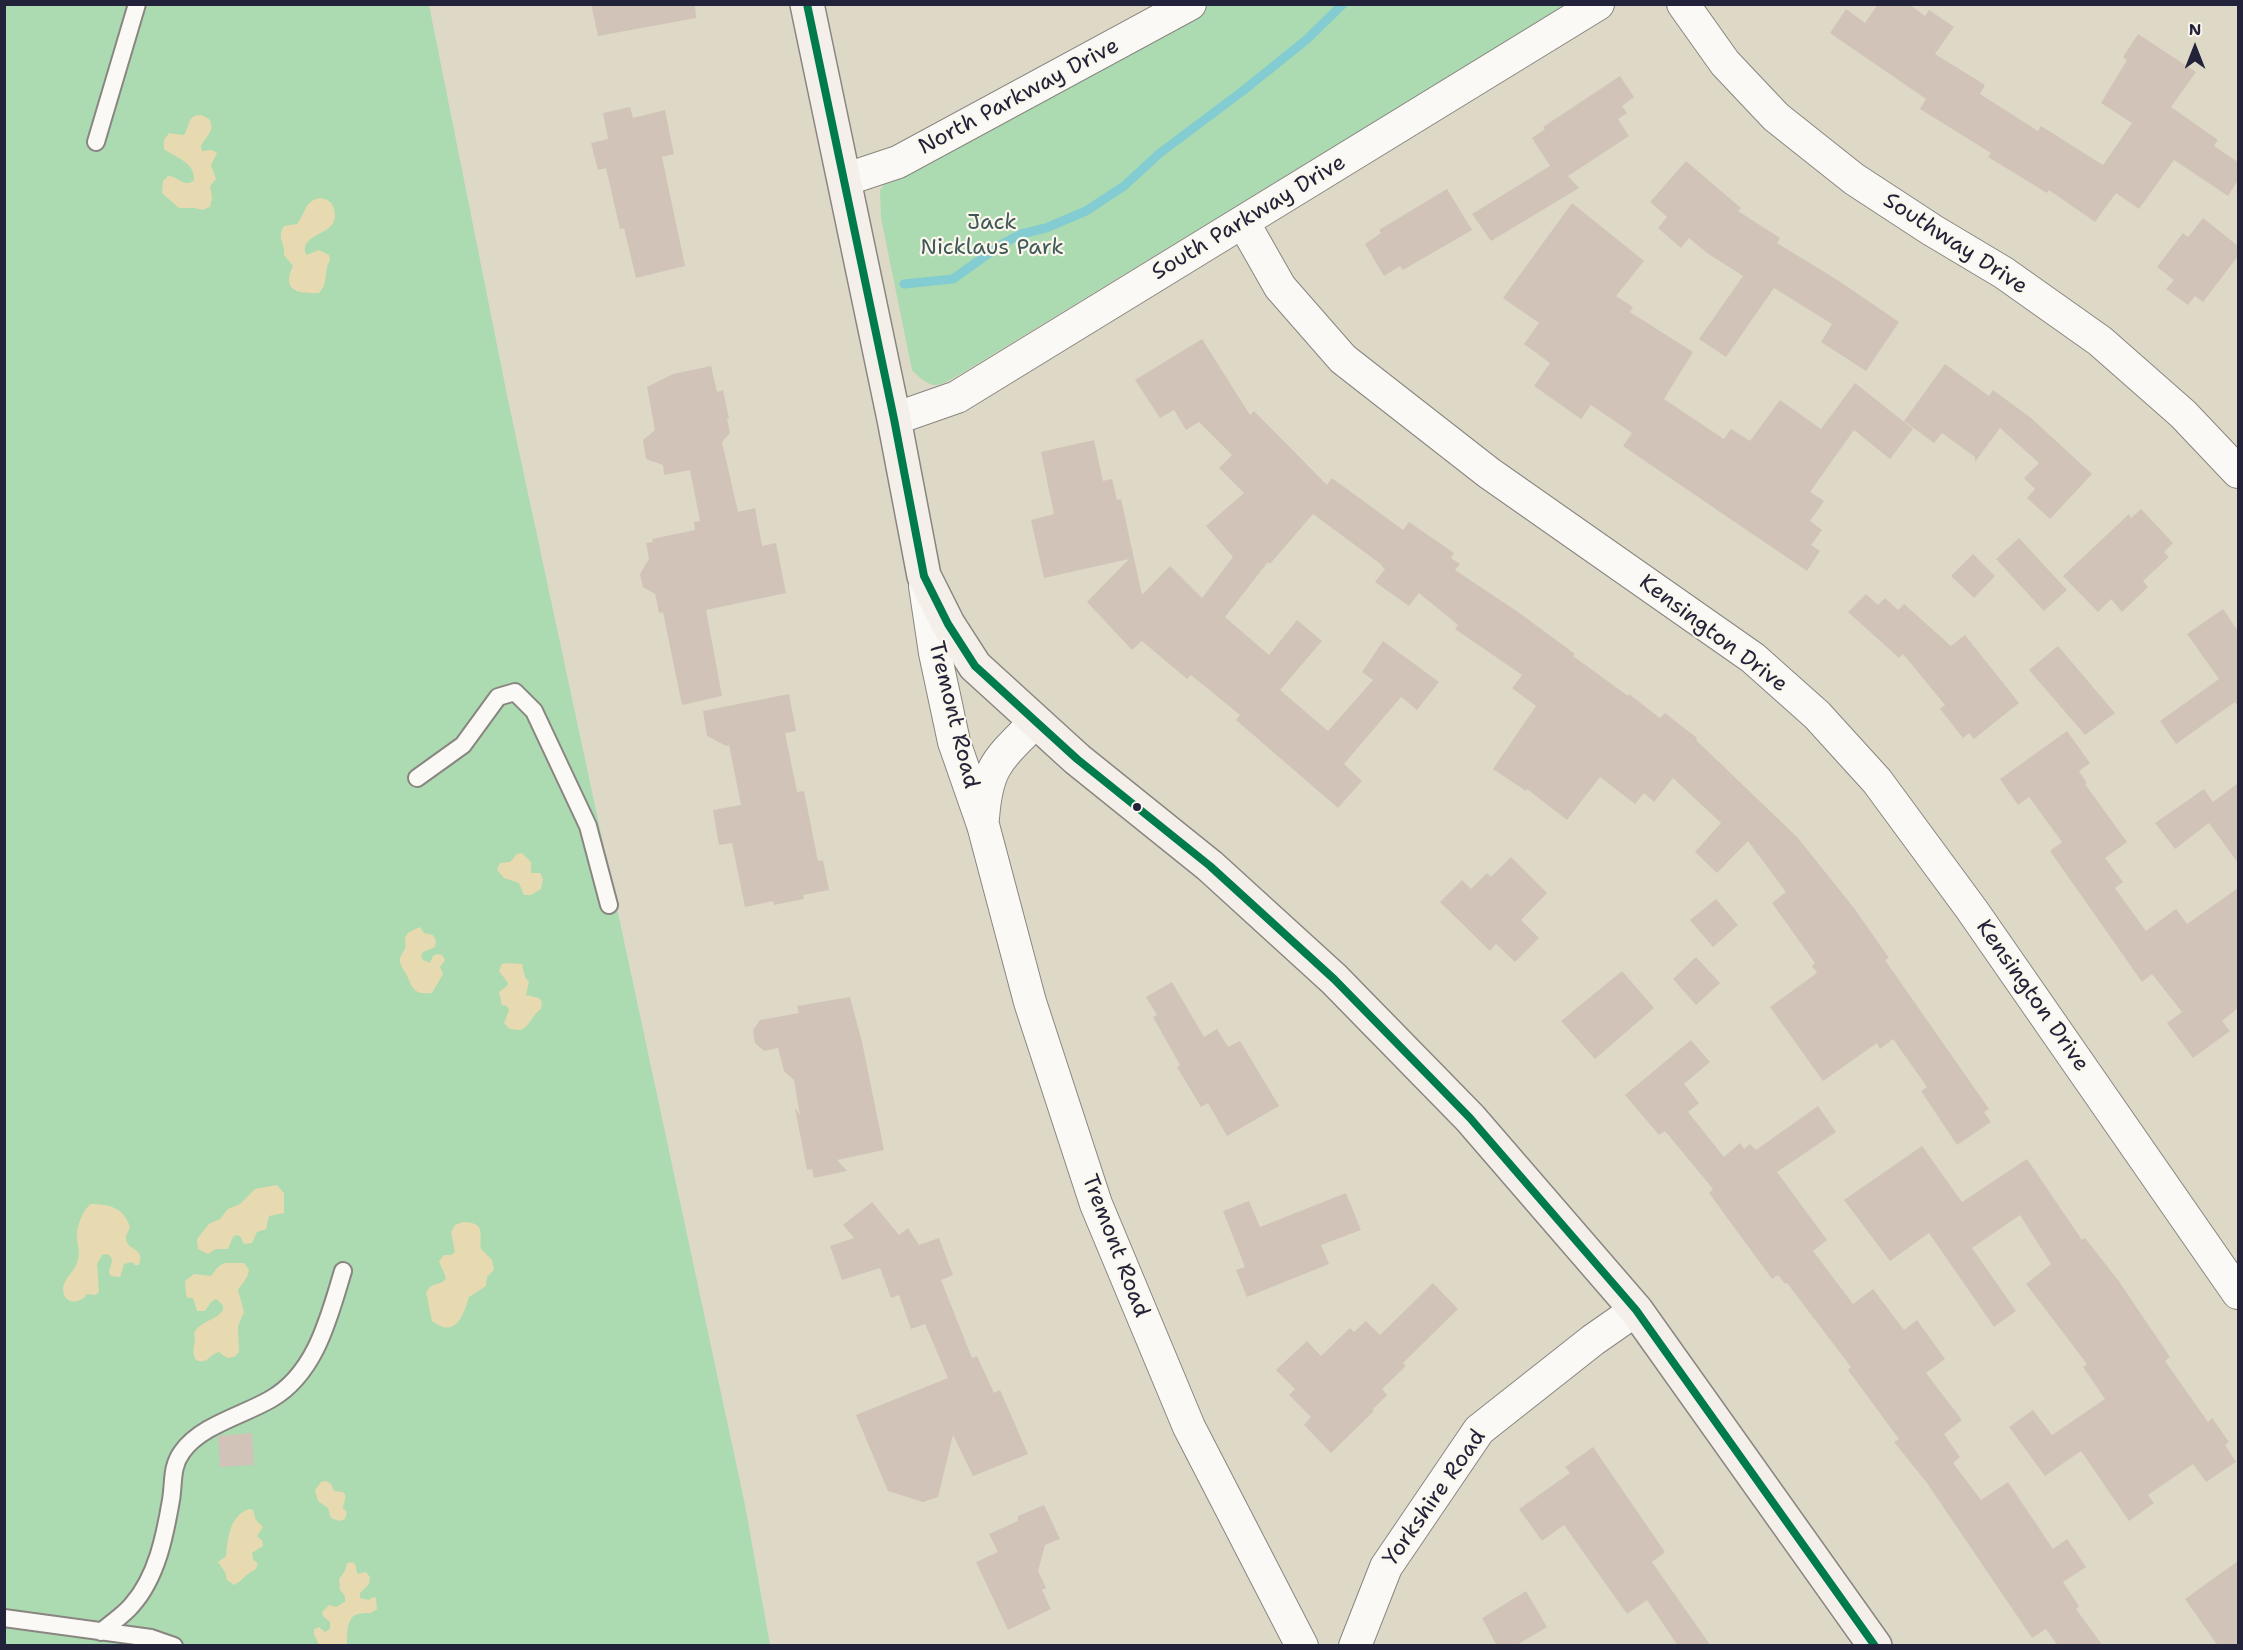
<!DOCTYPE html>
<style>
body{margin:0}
#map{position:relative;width:2243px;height:1650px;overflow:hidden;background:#ded9c6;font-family:"Shantell Sans",sans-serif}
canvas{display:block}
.frame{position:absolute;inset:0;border:6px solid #22223b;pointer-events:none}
.north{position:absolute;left:2165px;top:18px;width:60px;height:60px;-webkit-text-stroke:4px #fbf7ec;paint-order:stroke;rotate:0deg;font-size:16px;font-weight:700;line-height:24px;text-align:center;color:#22223b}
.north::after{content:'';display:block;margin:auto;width:21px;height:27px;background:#22223b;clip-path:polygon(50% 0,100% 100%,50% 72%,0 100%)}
</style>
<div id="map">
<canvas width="2243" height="1650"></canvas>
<div class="frame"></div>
<div class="north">N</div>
</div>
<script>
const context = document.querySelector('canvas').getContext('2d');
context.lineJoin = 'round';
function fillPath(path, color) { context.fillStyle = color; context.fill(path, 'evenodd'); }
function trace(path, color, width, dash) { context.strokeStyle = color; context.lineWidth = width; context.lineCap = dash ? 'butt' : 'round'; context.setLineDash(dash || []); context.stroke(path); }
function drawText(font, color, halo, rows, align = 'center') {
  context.font = font + ' "Shantell Sans",sans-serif'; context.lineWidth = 4.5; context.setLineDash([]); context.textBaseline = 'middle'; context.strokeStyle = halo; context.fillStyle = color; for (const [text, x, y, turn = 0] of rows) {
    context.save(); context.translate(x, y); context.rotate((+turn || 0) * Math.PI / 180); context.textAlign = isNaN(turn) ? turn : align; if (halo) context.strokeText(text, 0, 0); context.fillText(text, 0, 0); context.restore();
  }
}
const green = new Path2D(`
 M 5,5 L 429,5 L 508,400 L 745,1505 L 770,1645 L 5,1646 Z
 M 1210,5 L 1566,5 L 964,372 C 939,386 934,393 912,370 L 881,218 L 880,190 L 892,174 Z`);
const sand = new Path2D(`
 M 201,115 L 209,119 C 216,131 206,136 201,146 L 202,151 L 212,150 L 217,153 L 211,165 L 216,179 L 210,186 L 212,198 L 210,207 L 202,210 L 195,208 L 179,208 L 162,193 L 163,181 L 168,176 C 178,176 185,189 194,180 C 195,162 176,158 164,149 L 164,140 L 169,133 L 182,135 L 185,134 L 190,120 L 194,116 Z
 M 320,198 C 327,199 332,201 334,209 C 340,232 315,231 307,243 C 304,247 305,248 305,252 L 307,255 L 319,250 L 329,255 L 330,260 C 323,271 329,283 319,293 C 298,294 281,291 293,266 L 284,255 C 286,244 276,238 284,226 L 297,224 C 306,213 304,201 320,198 Z
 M 522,853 L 531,862 L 531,873 L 540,873 L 543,879 L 541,889 L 531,895 L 524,895 L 519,883 L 504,878 L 497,870 L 500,863 L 510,862 L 517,854 Z
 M 420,927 L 424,933 L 433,935 L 436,941 L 435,947 L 423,952 L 421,955 L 423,960 L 430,963 L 433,956 L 437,954 L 442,955 L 445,960 L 440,967 L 443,974 L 432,993 C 411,995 413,986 405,972 C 403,969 399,963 400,959 C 403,948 407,953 405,937 L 409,932 Z
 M 508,963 L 522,964 L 525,977 L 529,982 L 526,995 L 539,998 L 542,1002 L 541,1009 C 531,1016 530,1026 521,1030 L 510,1029 L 504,1023 L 509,1010 L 507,1006 L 502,1005 L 499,992 L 507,986 L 508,983 L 499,971 L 502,964 Z
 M 277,1185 L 284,1193 L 284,1213 L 269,1216 L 266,1229 L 257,1232 L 252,1243 L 244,1244 L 240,1236 L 236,1235 L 233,1237 L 228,1249 L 216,1249 L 208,1254 L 198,1249 L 197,1239 L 209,1224 L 220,1219 L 228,1209 L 240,1204 L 255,1189 Z
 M 91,1204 C 110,1204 124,1208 130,1227 C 129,1231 126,1234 126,1238 C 126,1251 146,1247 139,1265 L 135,1265 L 132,1262 L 124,1264 L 120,1277 L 111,1276 L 109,1273 C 110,1265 116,1259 107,1254 L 102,1255 L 97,1264 L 99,1292 L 95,1295 L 87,1294 C 81,1304 64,1305 63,1290 C 63,1280 72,1274 76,1265 C 81,1255 78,1248 77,1238 C 76,1228 83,1209 91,1204 Z
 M 463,1222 C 487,1223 479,1233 481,1249 L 492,1260 L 494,1270 L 487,1277 L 486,1286 L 469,1297 C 463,1316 456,1339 432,1321 L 426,1292 L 431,1286 L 443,1282 L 446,1278 L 439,1261 L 444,1255 L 451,1255 L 455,1252 L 451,1232 L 455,1225 Z
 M 224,1263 L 244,1263 L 249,1270 L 247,1277 L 238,1290 L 244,1312 L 238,1326 L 239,1352 L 234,1357 L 227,1358 L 219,1352 C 208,1355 208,1365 196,1360 C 190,1350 197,1344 194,1333 C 201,1320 216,1321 223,1310 L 223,1305 L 216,1299 L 211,1302 L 205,1311 L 197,1311 L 193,1298 L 188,1298 L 186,1295 L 185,1281 L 194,1274 L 211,1276 L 218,1267 Z
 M 326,1481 L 331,1484 L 334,1491 L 343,1492 C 348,1497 344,1501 343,1508 L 347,1512 L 345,1519 L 339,1521 L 331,1518 L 328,1508 L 318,1501 L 315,1490 L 321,1482 Z
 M 249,1509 L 253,1510 L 256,1520 L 263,1527 L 257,1536 L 262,1540 L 263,1546 L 252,1553 L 253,1559 L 258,1564 L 255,1570 C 246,1573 243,1581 234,1585 L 227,1580 L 225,1572 L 218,1562 L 226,1556 C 228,1539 229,1516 249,1509 Z
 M 353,1562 L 356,1566 L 357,1574 L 366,1572 L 370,1577 L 369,1584 L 360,1593 L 360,1598 L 369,1600 L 373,1597 L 376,1598 L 377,1609 C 371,1615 366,1612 358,1614 C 346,1617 347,1635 347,1645 L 319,1645 L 314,1634 L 314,1629 L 319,1627 L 325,1632 L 330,1629 L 330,1622 L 323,1616 L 322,1612 L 329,1605 L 336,1607 L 345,1602 L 345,1596 L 340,1590 L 339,1579 L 345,1571 L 347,1563 Z`);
const stream = new Path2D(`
 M 904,284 L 953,279 L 1002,244 L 1021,234 L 1046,228 L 1086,211 L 1124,186 L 1160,153 L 1244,90 L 1306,40 L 1343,4`);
const building = new Path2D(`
 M 591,4 L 695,4 L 696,18 L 598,36 Z
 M 1878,4 L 1909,4 L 1925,16 L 1929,10 L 1954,27 L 1935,54 L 1985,85 L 1980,94 L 2038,131 L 2041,126 L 2103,165 L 2132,123 L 2101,103 L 2127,60 L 2123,57 L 2138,34 L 2196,72 L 2171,107 L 2218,140 L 2214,146 L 2238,162 L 2238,180 L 2228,196 L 2174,160 L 2139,209 L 2116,193 L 2095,222 L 2049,190 L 2047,193 L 1988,157 L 1991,153 L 1920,109 L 1926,99 L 1830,33 L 1846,9 L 1865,23 Z
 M 1620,76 L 1634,97 L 1622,106 L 1627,113 L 1618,119 L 1629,136 L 1568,176 L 1579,188 L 1491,241 L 1472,214 L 1550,166 L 1532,138 L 1545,129 L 1543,127 Z
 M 630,107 L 633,118 L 665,110 L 674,154 L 662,157 L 685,266 L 636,278 L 624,228 L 620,229 L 606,168 L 598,170 L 591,143 L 608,139 L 603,113 Z
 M 1686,161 L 1741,208 L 1738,211 L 1780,238 L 1777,243 L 1839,281 L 1899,322 L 1866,371 L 1821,342 L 1832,324 L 1774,288 L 1726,357 L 1699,339 L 1743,276 L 1707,253 L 1689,238 L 1681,248 L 1658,228 L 1667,217 L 1650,202 Z
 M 1447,189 L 1472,230 L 1403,270 L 1400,266 L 1384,276 L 1365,244 L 1381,233 L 1379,230 Z
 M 1572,203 L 1644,261 L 1616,296 L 1633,307 L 1630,312 L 1693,352 L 1664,399 L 1724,439 L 1731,429 L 1750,441 L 1780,400 L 1821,429 L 1855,383 L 1913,429 L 1890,459 L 1854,430 L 1810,492 L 1824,501 L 1810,521 L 1822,530 L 1811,545 L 1820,551 L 1807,571 L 1623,446 L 1632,433 L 1591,405 L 1581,419 L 1534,386 L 1550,363 L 1524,344 L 1539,323 L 1503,298 Z
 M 2203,218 L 2238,246 L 2238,256 L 2203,302 L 2195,296 L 2188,305 L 2166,289 L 2174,280 L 2157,267 L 2183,233 L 2188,237 Z
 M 1202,339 L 1250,415 L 1254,411 L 1327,485 L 1332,478 L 1403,530 L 1409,522 L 1454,553 L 1451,558 L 1460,564 L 1455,570 L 1518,612 L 1575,654 L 1573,656 L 1628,696 L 1629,694 L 1660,718 L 1665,713 L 1697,738 L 1696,740 L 1797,837 L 1854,908 L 1889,958 L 1885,960 L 1989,1109 L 1984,1112 L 1991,1122 L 1957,1145 L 1921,1091 L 1927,1087 L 1893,1039 L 1880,1049 L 1877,1043 L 1823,1081 L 1770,1007 L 1817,973 L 1812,966 L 1815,963 L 1772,903 L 1786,892 L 1748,841 L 1717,873 L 1695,852 L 1721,823 L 1673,778 L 1654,802 L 1644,793 L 1635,804 L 1600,777 L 1567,820 L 1527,789 L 1526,791 L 1493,769 L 1536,706 L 1512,688 L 1522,675 L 1455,629 L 1458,625 L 1419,593 L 1409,606 L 1375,582 L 1385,569 L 1381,566 L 1382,565 L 1313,514 L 1270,564 L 1268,562 L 1225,617 L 1269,655 L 1297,620 L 1322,641 L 1280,690 L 1328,731 L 1373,680 L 1362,672 L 1383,641 L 1439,682 L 1417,710 L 1401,697 L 1344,764 L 1362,781 L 1338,808 L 1236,720 L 1240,715 L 1191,675 L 1187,679 L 1142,641 L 1132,650 L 1087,602 L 1129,559 L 1044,578 L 1031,520 L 1054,514 L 1041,452 L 1094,440 L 1103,481 L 1112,479 L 1117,500 L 1121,499 L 1142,595 L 1170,566 L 1202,598 L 1233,557 L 1206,526 L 1244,493 L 1219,468 L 1232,455 L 1199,422 L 1186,430 L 1174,410 L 1160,418 L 1135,380 Z
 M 1945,364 L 1989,396 L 1993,390 L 2031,418 L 2092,474 L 2050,519 L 2027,498 L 2035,489 L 2024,478 L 2039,463 L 2000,428 L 1975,462 L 1975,457 L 1942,433 L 1934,443 L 1904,421 Z
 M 711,366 L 717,392 L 723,390 L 729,418 L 727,419 L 730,433 L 722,442 L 738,512 L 755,508 L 762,546 L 776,543 L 786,593 L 706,610 L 722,696 L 682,705 L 663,612 L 659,613 L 655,594 L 643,587 L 640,574 L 649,559 L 646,543 L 653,542 L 652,539 L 695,530 L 694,522 L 700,521 L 690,470 L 664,475 L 663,465 L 646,459 L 643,440 L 655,430 L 647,387 L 673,374 Z
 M 2141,509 L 2173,543 L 2164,552 L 2169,557 L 2143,581 L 2148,587 L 2122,612 L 2111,599 L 2098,612 L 2063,576 L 2129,514 L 2131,518 Z
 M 2019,538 L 2067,590 L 2044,611 L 1996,559 Z
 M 1973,554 L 1995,576 L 1974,598 L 1951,576 Z
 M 1866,594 L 1878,605 L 1885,598 L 1898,610 L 1904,604 L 1951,646 L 1965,635 L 2019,703 L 1974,739 L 1969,733 L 1963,738 L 1940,709 L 1945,705 L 1903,654 L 1899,658 L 1848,612 Z
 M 2223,609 L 2238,631 L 2238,707 L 2235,702 L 2176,744 L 2160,721 L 2219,679 L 2187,634 Z
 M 2058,646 L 2115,713 L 2085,735 L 2029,670 Z
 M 789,694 L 796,731 L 785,733 L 797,792 L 804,791 L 818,861 L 823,860 L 829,890 L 803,895 L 804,899 L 774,905 L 773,901 L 745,907 L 732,843 L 719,845 L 713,810 L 741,805 L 729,745 L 726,746 L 707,736 L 703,711 Z
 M 2067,731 L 2090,763 L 2079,771 L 2087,783 L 2085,784 L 2127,842 L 2105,858 L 2123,882 L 2115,888 L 2146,931 L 2176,909 L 2187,924 L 2238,888 L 2238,1008 L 2222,1021 L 2230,1031 L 2193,1058 L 2167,1023 L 2182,1012 L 2152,974 L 2142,982 L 2050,851 L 2062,842 L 2029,797 L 2018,805 L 2000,779 Z
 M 2238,783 L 2238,863 L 2209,823 L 2175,849 L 2155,823 L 2204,789 L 2213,802 Z
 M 1511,857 L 1547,893 L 1521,920 L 1539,938 L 1515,962 L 1496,944 L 1490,951 L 1440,902 L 1462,880 L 1471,889 L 1487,873 L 1491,877 Z
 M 1716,899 L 1738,925 L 1713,947 L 1690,920 Z
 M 1696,957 L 1720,983 L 1696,1005 L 1673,979 Z
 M 1622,971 L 1654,1008 L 1595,1059 L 1561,1021 Z
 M 1172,982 L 1204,1037 L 1217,1029 L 1228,1047 L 1240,1041 L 1279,1106 L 1227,1136 L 1208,1103 L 1201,1107 L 1177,1067 L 1180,1065 L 1153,1017 L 1157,1015 L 1146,997 Z
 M 850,997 L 862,1042 L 884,1150 L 837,1160 L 847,1171 L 814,1178 L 812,1169 L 807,1170 L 795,1108 L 800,1115 L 794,1080 L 784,1071 L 778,1048 L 764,1051 L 755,1043 L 753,1030 L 760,1020 L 799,1013 L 797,1006 Z
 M 1691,1040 L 1710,1062 L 1684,1084 L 1699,1103 L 1688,1112 L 1724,1157 L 1740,1143 L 1744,1149 L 1750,1144 L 1756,1150 L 1818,1106 L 1836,1132 L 1777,1172 L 1827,1240 L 1813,1251 L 1853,1304 L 1873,1289 L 1904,1330 L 1917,1320 L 1945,1359 L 1926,1373 L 1962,1420 L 1944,1434 L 1960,1457 L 1953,1463 L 1981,1500 L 2008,1482 L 2053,1549 L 2067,1539 L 2086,1567 L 2063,1582 L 2079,1606 L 2076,1609 L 2103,1646 L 2058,1646 L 2046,1629 L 2032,1638 L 1927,1483 L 1894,1442 L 1899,1439 L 1848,1370 L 1851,1367 L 1787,1283 L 1785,1284 L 1778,1275 L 1772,1279 L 1709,1193 L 1713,1189 L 1665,1131 L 1659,1135 L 1625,1095 Z
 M 1922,1146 L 1962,1202 L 2027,1159 L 2082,1240 L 2085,1238 L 2118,1280 L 2170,1357 L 2165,1361 L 2208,1422 L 2212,1418 L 2229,1442 L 2225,1445 L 2236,1462 L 2206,1482 L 2193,1464 L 2148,1495 L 2154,1503 L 2129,1521 L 2081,1451 L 2045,1476 L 2009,1427 L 2033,1410 L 2052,1435 L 2105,1399 L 2083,1367 L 2087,1364 L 2026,1284 L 2051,1264 L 2020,1215 L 1972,1248 L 2016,1311 L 1994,1327 L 1929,1233 L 1890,1261 L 1844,1200 Z
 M 1346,1193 L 1361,1230 L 1321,1245 L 1329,1264 L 1247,1297 L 1236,1270 L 1245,1267 L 1223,1211 L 1249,1201 L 1260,1227 Z
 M 872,1202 L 899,1235 L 908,1228 L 919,1245 L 939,1238 L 953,1275 L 941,1280 L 972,1358 L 977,1356 L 994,1393 L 1000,1390 L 1028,1454 L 973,1476 L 953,1435 L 938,1497 L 923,1502 L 888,1491 L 856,1415 L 948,1378 L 925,1324 L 911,1329 L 899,1295 L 891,1298 L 880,1268 L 842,1280 L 830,1246 L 854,1238 L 843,1225 Z
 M 1433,1283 L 1458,1309 L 1403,1363 L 1406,1366 L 1382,1389 L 1387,1395 L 1372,1410 L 1374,1411 L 1331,1453 L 1304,1425 L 1311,1417 L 1289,1395 L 1295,1389 L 1276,1370 L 1307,1341 L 1321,1356 L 1350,1328 L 1354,1332 L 1366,1321 L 1380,1335 Z
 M 252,1433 L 254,1465 L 220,1467 L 218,1436 Z
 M 1593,1447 L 1665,1552 L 1652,1562 L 1711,1646 L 1678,1646 L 1647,1600 L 1627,1614 L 1564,1525 L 1542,1541 L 1519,1509 L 1570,1473 L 1565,1467 Z
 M 1044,1505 L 1060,1539 L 1045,1545 L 1038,1571 L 1046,1588 L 1042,1590 L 1051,1609 L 1008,1630 L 976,1562 L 998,1552 L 989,1534 L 1018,1521 L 1018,1516 Z
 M 2238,1561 L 2238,1646 L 2218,1646 L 2185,1599 Z
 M 1526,1591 L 1547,1627 L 1515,1646 L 1497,1646 L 1482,1618 Z`);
const lane = new Path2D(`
 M 96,142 L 137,4
 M 417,778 L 463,745 L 498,697 L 515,692 L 534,711 L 588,826 L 609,905
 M 4,1618 L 151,1638 L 174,1646
 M 101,1632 C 111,1623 124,1615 132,1605 C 157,1577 165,1535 171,1500 C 174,1482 171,1467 182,1452 C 201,1425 244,1415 271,1399 C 316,1373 329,1317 343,1271`);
const street = new Path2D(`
 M 1683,4 L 1725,63 L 1776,117 L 1854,179 L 1932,230 L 2004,273 L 2100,341 L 2183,414 L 2238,472
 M 844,180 L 898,162 L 1190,4
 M 1243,222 L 1280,287 L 1343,359 L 1489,473 L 1753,658 L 1817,715 L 1877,781 L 1972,910 L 2238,1293
 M 894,419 L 957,397 L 1598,4
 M 925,586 L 935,653 L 954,742 L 983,825 L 1030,1002 L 1096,1204 L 1189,1427 L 1302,1646
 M 983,818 C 987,765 999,759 1035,722
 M 1355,1646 L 1386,1567 L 1479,1430 L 1593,1340 L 1636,1310`);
const secondary = new Path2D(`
 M 807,4 L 894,419 L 924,576 L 948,624 L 975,666 L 1077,759 L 1210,866 L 1334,979 L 1470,1118 L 1636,1310 L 1875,1646`);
const bus1 = new Path2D(`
 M 807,4 L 894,419 L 924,576 L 948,624 L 975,666 L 1077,759 L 1210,866 L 1334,979 L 1470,1118 L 1636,1310 L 1875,1646`);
const markers = [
 [1137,807,5,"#22223b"]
];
const streetNames = [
 ["North Parkway Drive",1019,97,-28],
 ["South Parkway Drive",1249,218,-31],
 ["Southway Drive",1955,244,33],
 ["Kensington Drive",1713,634,37],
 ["Tremont Road",953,715,76],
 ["Kensington Drive",2032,996,55],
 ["Tremont Road",1115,1246,69],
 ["Yorkshire Road",1435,1498,-55]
];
const parkNames = [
 ["Jack",992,223],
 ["Nicklaus Park",992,248]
];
fillPath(green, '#acdab1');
fillPath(sand, '#e7dab0');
trace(stream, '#83ccd1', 9);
fillPath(building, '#d1c3b8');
trace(lane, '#898681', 20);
trace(street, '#898681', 34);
trace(secondary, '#898681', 36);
trace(lane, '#faf9f6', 16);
trace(street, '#faf9f6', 32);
trace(secondary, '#f4f0e9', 33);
trace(bus1, '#007b4b', 8);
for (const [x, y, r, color] of markers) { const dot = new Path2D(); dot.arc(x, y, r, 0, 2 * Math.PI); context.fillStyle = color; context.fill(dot); trace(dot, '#fbf7ec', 2); }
drawText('22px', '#22223b', '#fbf7ec', streetNames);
drawText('22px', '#3f5959', '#fbf7ec', parkNames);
</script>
